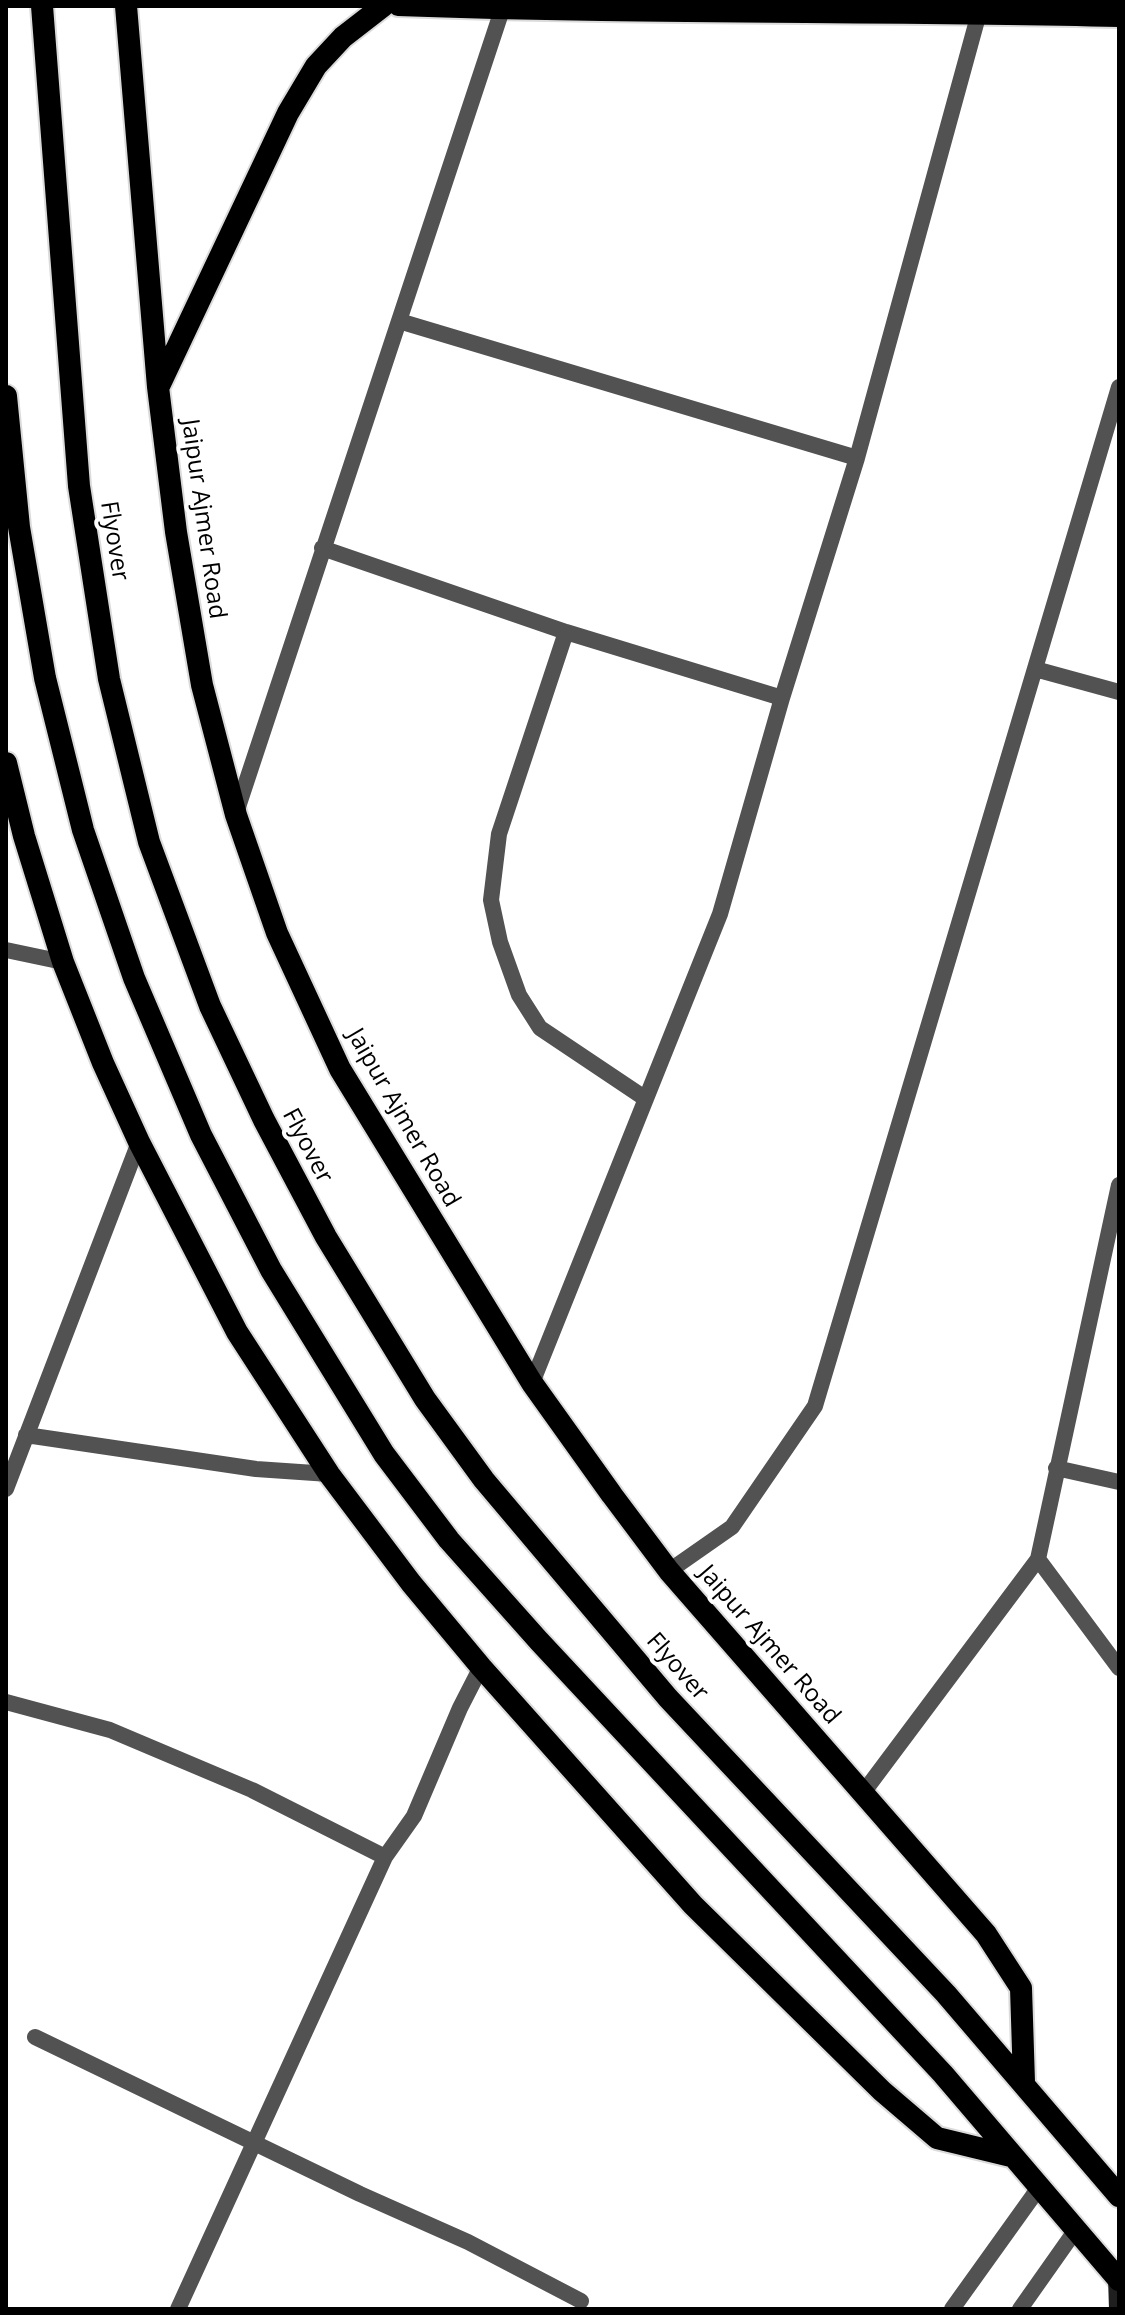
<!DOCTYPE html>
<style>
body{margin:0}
#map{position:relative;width:1125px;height:2315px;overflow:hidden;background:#fff;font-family:"Open Sans",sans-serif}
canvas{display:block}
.frame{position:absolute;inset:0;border:8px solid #000;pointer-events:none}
</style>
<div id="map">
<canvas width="1125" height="2315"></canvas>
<div class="frame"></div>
</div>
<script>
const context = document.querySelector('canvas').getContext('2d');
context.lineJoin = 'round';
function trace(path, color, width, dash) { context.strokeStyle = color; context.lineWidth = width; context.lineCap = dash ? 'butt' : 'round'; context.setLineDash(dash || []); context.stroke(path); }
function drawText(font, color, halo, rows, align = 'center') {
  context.font = font + ' "Open Sans",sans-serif'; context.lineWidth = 8; context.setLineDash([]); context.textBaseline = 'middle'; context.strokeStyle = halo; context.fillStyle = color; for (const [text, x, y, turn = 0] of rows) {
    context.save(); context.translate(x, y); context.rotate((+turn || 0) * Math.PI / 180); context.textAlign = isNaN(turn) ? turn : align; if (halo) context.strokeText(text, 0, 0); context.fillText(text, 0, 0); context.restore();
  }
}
const service = new Path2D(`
 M 26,1435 L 256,1469 L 329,1474
 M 6,1489 L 139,1142`);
const minor = new Path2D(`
 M 399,321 L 857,458
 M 322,548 L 566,632 L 782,698
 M 566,632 L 499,834 L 491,900 L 500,942 L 519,995 L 540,1028 L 646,1099
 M 1035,669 L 1119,692
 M 236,813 L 502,10
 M 6,950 L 63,962
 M 532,1383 L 720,914 L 782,698 L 857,458 L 979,13
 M 1056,1468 L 1119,1482
 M 1038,1559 L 1119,1668
 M 669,1571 L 732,1527 L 815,1406 L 1119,387
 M 6,1702 L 110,1730 L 252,1790 L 385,1857
 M 863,1793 L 1038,1559 L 1119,1185
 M 35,2037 L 360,2194 L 468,2242 L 581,2301
 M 178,2309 L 385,1857 L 414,1816 L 460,1708 L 481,1667`);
const tertiary = new Path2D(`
 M 952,2309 L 1038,2189
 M 1020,2309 L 1075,2231`);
const secondary = new Path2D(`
 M 1116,2277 L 1117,2309`);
const primary = new Path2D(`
 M 398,6 C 638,15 879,11 1119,17`);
const trunk = new Path2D(`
 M 42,6 L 79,486 L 109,679 L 149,842 L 210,1006 L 264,1120 L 326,1237 L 425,1399 L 484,1480 L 668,1698 L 946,1994 L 1119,2196
 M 126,6 L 158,387 L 176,532 L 202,685 L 236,815 L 277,933 L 340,1069 L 532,1383 L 612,1495 L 669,1571 L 986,1934 L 1021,1988 L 1024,2082
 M 159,386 L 288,113 L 316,66 L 343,37 L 383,6
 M 6,396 L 19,527 L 45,678 L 83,830 L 134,978 L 201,1135 L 271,1270 L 384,1454 L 449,1540 L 539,1641 L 943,2074 L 1119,2280
 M 6,763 L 24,836 L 63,962 L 103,1063 L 139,1142 L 237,1332 L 329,1474 L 411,1583 L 481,1667 L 693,1905 L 882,2091 L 937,2138 L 1011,2156`);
const streetNames = [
 ["Jaipur Ajmer Road",203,519,82],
 ["Flyover",114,541,81],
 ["Jaipur Ajmer Road",403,1118,60],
 ["Flyover",307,1146,62],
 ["Jaipur Ajmer Road",769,1645,49],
 ["Flyover",677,1667,49]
];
trace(primary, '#dbdbdb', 24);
trace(trunk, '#dbdbdb', 26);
trace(service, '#525252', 16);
trace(minor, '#525252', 16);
trace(tertiary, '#525252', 16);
trace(secondary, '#1f1f1f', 16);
trace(primary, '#000', 20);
trace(trunk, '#000', 22);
drawText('24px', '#000', '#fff', streetNames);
</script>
